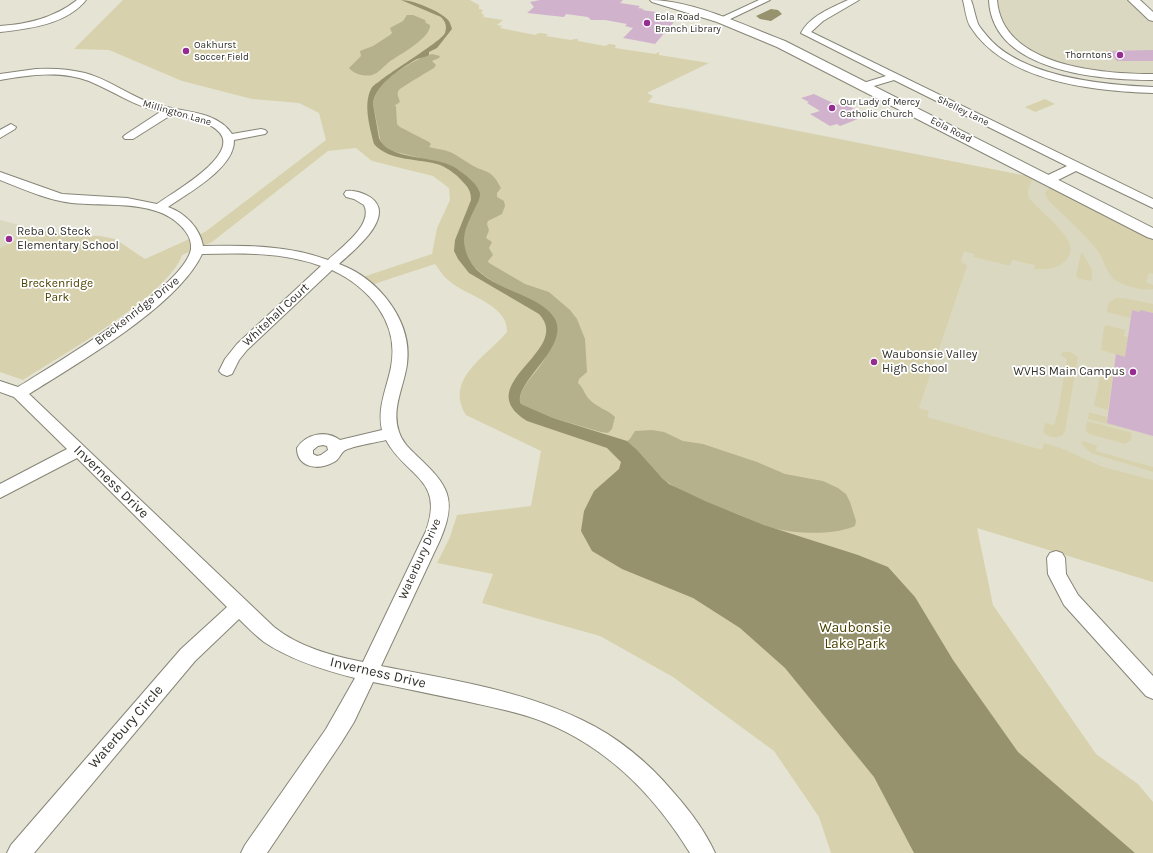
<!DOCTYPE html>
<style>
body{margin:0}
canvas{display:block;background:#e5e3d3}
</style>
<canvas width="1153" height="853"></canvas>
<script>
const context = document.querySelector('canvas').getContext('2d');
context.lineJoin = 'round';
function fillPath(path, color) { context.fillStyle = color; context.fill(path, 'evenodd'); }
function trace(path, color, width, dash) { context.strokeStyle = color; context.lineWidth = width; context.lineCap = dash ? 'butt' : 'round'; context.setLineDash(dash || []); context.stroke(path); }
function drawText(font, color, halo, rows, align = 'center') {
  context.font = font + ' Karla,sans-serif'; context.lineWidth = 3.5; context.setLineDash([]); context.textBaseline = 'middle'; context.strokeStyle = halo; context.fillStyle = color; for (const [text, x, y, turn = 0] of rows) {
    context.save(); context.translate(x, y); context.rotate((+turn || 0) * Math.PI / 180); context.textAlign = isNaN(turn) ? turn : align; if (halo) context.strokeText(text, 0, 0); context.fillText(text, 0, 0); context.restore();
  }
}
const built = new Path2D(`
 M 991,0 L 1132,0 L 1153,20 L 1153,79 L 1131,79 L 1043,60 L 998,27 L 990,6 Z
 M 679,107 L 1027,176 L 1049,188 L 1056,188 L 1153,237 L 1153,582 L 977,527 Z
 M 0,220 L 35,229 L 0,248 Z`);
const green = new Path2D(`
 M 123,0 L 470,0 L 479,5 L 479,9 L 483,10 L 481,13 L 484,15 L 483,17 L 503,20 L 497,25 L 502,26 L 500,28 L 535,35 L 539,33 L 548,34 L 546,36 L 571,40 L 574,39 L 578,39 L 578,41 L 605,46 L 609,44 L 616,45 L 615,48 L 655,54 L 659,52 L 659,55 L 709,63 L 647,93 L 653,96 L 648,102 L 1027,176 L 1032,179 C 1031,186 1026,189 1029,197 C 1037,212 1090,243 1063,263 C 1055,269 1044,270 1034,269 L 1035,265 L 1012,260 L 1010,266 L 974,257 L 974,254 L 964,251 L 961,261 L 967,266 L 919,408 L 929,411 L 927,417 L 1042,450 L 1044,443 L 1061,448 L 1103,467 L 1153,480 L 1153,582 L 977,528 L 993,605 L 1096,754 L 1138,784 L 1153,802 L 1153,853 L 831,853 L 819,817 L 774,751 L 673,677 L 600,636 L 482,603 L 493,574 L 437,563 L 450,537 L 457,515 L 531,506 L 541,451 L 466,415 C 444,379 486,357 507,332 C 508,303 464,296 447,279 C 442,275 439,269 435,264 L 374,284 L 363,277 L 432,254 L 437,228 L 450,200 L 449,188 L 433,176 L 372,161 L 356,148 L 328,151 L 212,242 L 182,255 C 169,295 60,356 23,380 L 0,372 L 0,248 L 35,229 L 74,235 L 100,236 L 115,239 L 145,259 L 205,232 L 326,140 L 319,113 L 299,103 L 252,99 L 182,81 L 109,50 L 74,49 Z
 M 1045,99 L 1055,104 L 1035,112 L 1025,107 Z
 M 1049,188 L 1056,188 L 1153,237 L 1153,274 L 1149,273 L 1146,282 L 1153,285 L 1153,289 C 1142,291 1124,286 1115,280 C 1106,273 1104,260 1098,251 C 1083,232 1065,217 1048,200 L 1045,193 Z
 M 1081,253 L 1083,254 L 1092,270 L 1092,281 L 1079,279 L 1076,276 Z
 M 1116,298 L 1124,298 L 1153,304 L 1153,313 L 1140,310 L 1140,312 L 1132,310 L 1130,318 L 1107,312 L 1108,303 Z
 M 1106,325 L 1125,330 L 1124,336 L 1128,337 L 1125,357 L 1101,350 L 1104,327 Z
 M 1063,352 L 1070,352 L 1078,357 L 1065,431 L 1062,436 C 1054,438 1048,438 1043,432 L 1045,423 L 1054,425 L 1058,412 L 1067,359 L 1061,355 Z
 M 1101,371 L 1113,374 L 1108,410 L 1094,406 Z
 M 1089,412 L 1107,417 L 1107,423 L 1133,431 L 1088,419 Z
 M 1087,421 L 1132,433 L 1131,440 L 1125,444 L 1089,434 L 1086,431 Z
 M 1083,441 L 1097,446 L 1096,451 L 1153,467 L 1153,472 L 1091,453 L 1081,443 Z`);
const forest = new Path2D(`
 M 407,15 L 413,15 L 425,20 L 426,23 L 430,25 C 431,38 399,55 389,62 C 384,66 379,73 372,75 C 364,77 354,74 349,68 L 361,56 L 360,51 L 373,46 L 390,35 L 392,33 L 390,28 L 403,21 Z
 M 432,54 L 440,56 L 439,58 L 432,61 L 436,65 L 434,68 C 431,70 400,88 399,90 C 396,94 399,98 400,102 L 394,106 L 396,106 L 397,124 L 400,127 L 429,142 L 431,144 L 429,147 C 436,149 443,149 450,152 C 457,155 463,160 470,164 C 486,174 490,167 501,188 L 497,193 L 497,197 L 504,201 L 505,206 L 502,214 L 488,221 L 487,224 L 489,230 L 486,238 L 492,242 L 489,248 L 493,255 L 488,261 L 489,263 L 525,284 L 549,292 L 570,310 L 577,319 L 585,339 L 587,372 L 579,379 L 578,383 C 584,388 584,394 589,399 C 596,407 608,410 615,417 L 612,429 L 608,433 L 601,432 L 553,418 L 521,404 C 515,390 540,370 545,358 C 549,351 547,320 548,311 C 523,293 464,278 463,242 C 463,230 475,203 479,190 C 472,180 461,170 450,165 L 396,152 L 389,150 L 381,143 L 373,104 C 375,81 413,60 432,54 Z
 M 652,430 L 664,432 L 683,441 L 703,444 L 757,462 L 785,474 L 823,481 L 838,488 L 846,494 L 850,502 L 856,521 L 855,526 C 835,535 798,534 777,529 C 764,526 752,520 740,515 C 717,506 687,496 667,482 C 654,472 641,453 627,441 L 630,439 L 635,431 Z`);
const water = new Path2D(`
 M 401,0 C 413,0 440,11 448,20 C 450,22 451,26 452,29 L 437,48 L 429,52 L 429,55 C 424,58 419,58 415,60 C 400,69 374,86 373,104 L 379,138 C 387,161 437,155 456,168 C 463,173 479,184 480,194 C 480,199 477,204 475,208 C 466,227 459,238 469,259 C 484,290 541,293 555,319 C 570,348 512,383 521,404 L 553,418 L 627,441 L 637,450 L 662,478 L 669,484 L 705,501 L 764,525 L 858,555 L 888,567 L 915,597 L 953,660 L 1018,752 L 1135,853 L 914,853 L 874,777 L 785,668 L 740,628 L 693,598 L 622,569 L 592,551 L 581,531 L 584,511 L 594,491 L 619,469 L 621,462 L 607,448 L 527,421 C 468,384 574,351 539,314 L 469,273 L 458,259 L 454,251 L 455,240 L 471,200 C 471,191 468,187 462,181 C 456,174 449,169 440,165 C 419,158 390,162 374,144 C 370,128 363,105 371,89 C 372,86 377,83 380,81 C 390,72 442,41 445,33 C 447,27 446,22 441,17 Z
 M 771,9 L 778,10 L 782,14 L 771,21 L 760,19 L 756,16 Z`);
const building = new Path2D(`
 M 540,0 L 623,0 L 620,3 L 640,6 L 638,8 L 644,9 L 642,10 L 663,13 L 657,20 L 674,22 L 655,44 L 645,42 L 623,38 L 633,28 L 625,26 L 627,24 L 605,20 L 591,20 L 588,17 L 566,14 L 564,17 L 527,13 L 534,7 L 530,2 Z
 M 1153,50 L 1153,61 L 1117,61 L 1108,51 Z
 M 814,94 L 837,105 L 843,103 L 864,114 L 856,117 L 860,118 L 848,123 L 840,126 L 837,124 L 830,126 L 810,114 L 820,111 L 807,103 L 809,102 L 801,98 Z
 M 1132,310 L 1140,312 L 1140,310 L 1153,313 L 1153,436 L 1107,423 L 1116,354 L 1125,357 Z`);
const minor = new Path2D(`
 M 77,0 L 86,0 C 67,24 29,29 0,32 L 0,26 C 28,24 54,18 77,0 Z
 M 759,0 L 770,0 L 724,22 L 721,23 L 716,20 Z
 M 848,0 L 859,0 L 823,21 L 811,32 L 1153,199 L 1153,208 L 1076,171 L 1052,183 L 1044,183 L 1042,180 L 1044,177 L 1067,166 L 894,80 L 864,89 L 860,88 L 859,86 L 860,84 L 886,76 L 801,33 C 810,16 831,8 848,0 Z
 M 963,0 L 971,0 C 974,8 975,16 978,24 C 980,28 984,32 987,36 C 1021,77 1103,85 1153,87 L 1153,93 C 1093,91 1005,82 970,26 C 966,19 965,8 963,0 Z
 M 989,0 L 997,0 C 1002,67 1103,74 1153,74 L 1153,80 C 1100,80 992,72 989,0 Z
 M 36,69 C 53,68 69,69 85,73 C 108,79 128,95 151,103 C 176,112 216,109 232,134 L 261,129 L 265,130 L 267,132 L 265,134 L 234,140 C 235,168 188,193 168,207 C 185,213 200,228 203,246 C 245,245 288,245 328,260 C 340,248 374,225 364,205 L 354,199 L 346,197 L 344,194 L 346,191 C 353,190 363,193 370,197 C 398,216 353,251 339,264 C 378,278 413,321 407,364 C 404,387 391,408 399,432 C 402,442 410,449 417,456 C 448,485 458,499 440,540 L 381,666 C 448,679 521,690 582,720 C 618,737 649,763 674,793 C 690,811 705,831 715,853 L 690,853 C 655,796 607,747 544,722 C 519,712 491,707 465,701 C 435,695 404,688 373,682 L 354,722 L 341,743 L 267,853 L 241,853 L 245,845 L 326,729 L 355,678 C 323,670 291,660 264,642 C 255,635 247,627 239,619 L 195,661 L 34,853 L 7,853 L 11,845 L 181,649 L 227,607 L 77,458 L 0,498 L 0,484 L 67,449 L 14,397 L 0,392 L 0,381 L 18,387 C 52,366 185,287 191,249 C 193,232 173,217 159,212 C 131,202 101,206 72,203 C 47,200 23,189 0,180 L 0,172 L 62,194 L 127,198 L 157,204 C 172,193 239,156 220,133 C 209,120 186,118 171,115 L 133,139 L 125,139 L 123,137 L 125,135 L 160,112 C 134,106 113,91 89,81 C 61,70 28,75 0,80 L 0,74 ZM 202,254 C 241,253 283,252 321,266 L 237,344 L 225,359 L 219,371 L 222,374 L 227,376 L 232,374 L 239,360 L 247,350 L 332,270 C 369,287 400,323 391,367 C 387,388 377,407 382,430 L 340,440 C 327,430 306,433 297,448 C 297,468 319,471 334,462 C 339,460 340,454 344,451 C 348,447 378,442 386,440 C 406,477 445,479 426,531 L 363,662 C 332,656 299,647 274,627 L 29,394 C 78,363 178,306 202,254 ZM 323,445 L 327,446 L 328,450 L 321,455 L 317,456 L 313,454 L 313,450 L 318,446 Z
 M 11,124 L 16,127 L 15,129 L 0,138 L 0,130 Z
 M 1056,551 L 1062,553 L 1065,558 L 1066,574 L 1078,595 L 1153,676 L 1153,699 L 1146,696 L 1064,605 L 1048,574 L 1047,558 L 1050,553 Z`);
const major = new Path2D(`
 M 650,0 C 692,0 746,26 785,41 L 1153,228 L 1153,239 L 1147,237 L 777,47 L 717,22 L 652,2 Z
 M 1128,0 L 1140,0 L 1153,12 L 1153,21 L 1149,20 Z`);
const markers = [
 [647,23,4,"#942c91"],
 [186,51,4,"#942c91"],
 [1120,55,4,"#942c91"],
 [832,108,4,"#942c91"],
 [9,239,4,"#942c91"],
 [874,362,4,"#942c91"],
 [1133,372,4,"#942c91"]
];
const farPoinames = [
 ["Eola Road",655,17],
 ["Branch Library",655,29],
 ["Oakhurst",194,45],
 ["Soccer Field",194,57],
 ["Thorntons",1112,55,"right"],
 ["Our Lady of Mercy",840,102],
 ["Catholic Church",840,114]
];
const farStreetnames = [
 ["Shelley Lane",963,111,26],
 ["Millington Lane",177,113,16],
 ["Eola Road",951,130,27]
];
const poiNames = [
 ["Reba O. Steck",17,232],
 ["Elementary School",17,246],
 ["Waubonsie Valley",882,355],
 ["High School",882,369],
 ["WVHS Main Campus",1125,372,"right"]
];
const parkNames = [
 ["Breckenridge",57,284],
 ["Park",57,298]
];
const streetNames = [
 ["Breckenridge Drive",137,311,-38],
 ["Whitehall Court",276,315,-43],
 ["Waterbury Drive",420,559,-66]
];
const nearStreetnames = [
 ["Inverness Drive",111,482,44],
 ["Inverness Drive",378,673,13],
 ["Waterbury Circle",126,727,-49]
];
const nearParknames = [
 ["Waubonsie",855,628],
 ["Lake Park",855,644]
];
fillPath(built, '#dbd8c1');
fillPath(green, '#d7d2ad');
fillPath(forest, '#b6b18d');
fillPath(water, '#97926e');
fillPath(building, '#d0b2cd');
trace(minor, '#878577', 2);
trace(major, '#878577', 2);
fillPath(minor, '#fff');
fillPath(major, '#fff');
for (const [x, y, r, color] of markers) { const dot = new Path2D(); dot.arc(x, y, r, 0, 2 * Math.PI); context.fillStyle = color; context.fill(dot); trace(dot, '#fff', 1.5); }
drawText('10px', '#302f29', '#fff', farPoinames, 'left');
drawText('10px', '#302f29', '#fff', farStreetnames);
drawText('12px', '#302f29', '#fff', poiNames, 'left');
drawText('12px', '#4a4200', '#fff', parkNames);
drawText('12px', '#302f29', '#fff', streetNames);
drawText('14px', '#302f29', '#fff', nearStreetnames);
drawText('14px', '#4a4200', '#fff', nearParknames);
</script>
